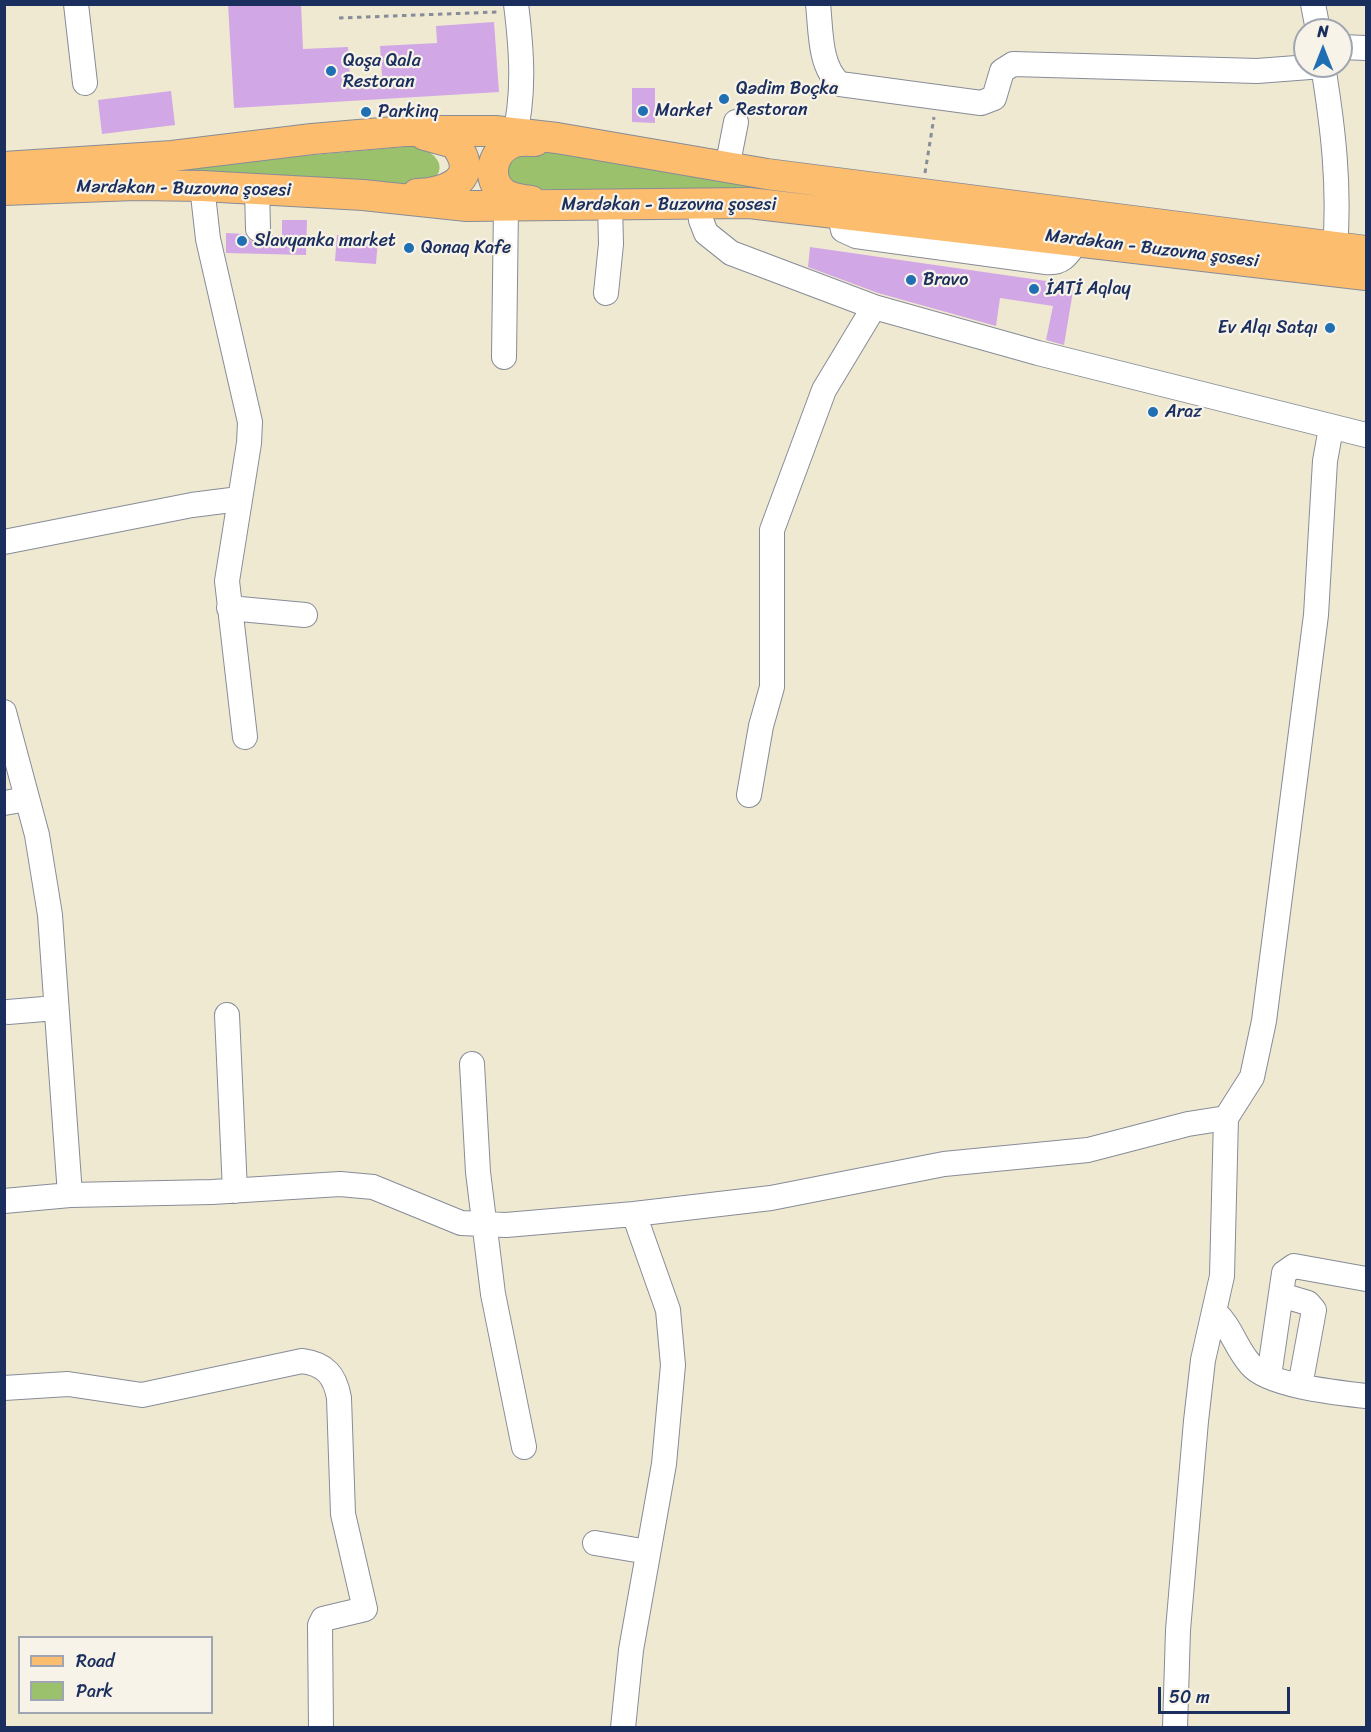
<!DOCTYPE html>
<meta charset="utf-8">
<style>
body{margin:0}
#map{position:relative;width:1371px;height:1732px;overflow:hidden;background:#f0e9d1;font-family:Sriracha,sans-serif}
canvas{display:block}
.frame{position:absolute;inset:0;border:6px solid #1b2f5e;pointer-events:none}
.legend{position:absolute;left:18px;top:1636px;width:195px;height:78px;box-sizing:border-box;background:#f7f3e8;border:2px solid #9fa5b1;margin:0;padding:8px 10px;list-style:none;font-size:18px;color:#1b2f5e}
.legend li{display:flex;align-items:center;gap:12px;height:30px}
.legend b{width:30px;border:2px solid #9fa5b1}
.north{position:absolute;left:1293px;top:18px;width:60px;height:60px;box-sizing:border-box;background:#f7f3e8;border:2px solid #9fa5b1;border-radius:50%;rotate:0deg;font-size:16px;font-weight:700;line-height:24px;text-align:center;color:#1b2f5e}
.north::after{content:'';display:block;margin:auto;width:21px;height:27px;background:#1f6fb2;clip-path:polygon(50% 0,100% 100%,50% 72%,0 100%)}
.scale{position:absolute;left:1158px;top:1687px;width:132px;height:27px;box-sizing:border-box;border:3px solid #1b2f5e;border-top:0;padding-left:8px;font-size:18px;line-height:21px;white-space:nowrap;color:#1b2f5e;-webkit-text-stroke:4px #f7f3e8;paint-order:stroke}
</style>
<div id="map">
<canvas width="1371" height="1732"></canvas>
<div class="frame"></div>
<ul class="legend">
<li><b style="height:8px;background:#fcbd6f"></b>Road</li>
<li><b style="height:16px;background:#9bc16c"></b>Park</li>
</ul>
<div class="north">N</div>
<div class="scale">50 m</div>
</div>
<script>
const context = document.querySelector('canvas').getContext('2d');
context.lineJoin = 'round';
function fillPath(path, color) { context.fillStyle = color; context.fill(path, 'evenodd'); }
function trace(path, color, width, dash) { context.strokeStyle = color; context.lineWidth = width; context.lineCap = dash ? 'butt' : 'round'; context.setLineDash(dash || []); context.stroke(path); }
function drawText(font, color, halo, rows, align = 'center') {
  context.font = font + ' Sriracha,sans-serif'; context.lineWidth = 4.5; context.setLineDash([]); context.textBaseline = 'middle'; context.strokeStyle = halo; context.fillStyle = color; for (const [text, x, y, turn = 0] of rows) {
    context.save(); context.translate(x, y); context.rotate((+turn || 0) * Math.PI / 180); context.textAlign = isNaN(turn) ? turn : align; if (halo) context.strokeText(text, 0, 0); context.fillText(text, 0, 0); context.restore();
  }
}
const green = new Path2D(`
 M 414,146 C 432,149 452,167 430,182 C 425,185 417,185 411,186 L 154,169 Z
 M 540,151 L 769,186 L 769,191 L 532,189 L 506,181 L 511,154 Z`);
const building = new Path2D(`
 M 228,4 L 301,4 L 303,49 L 348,47 L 350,78 L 382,76 L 380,46 L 437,43 L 436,26 L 494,22 L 499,92 L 234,108 Z
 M 632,88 L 655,88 L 655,123 L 632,122 Z
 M 171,91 L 175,125 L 102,134 L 98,100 Z
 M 282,220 L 307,220 L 306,255 L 226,253 L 226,233 L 245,234 L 251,241 L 259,243 L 266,241 L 271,235 L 282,235 Z
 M 337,235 L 378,239 L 376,264 L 335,261 Z
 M 810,247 L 1074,285 L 1064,345 L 1046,340 L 1053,306 L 1000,298 L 996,326 L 878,293 L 808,267 Z`);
const path = new Path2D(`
 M 339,18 L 497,12
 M 925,173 L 934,117`);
const minor = new Path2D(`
 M 76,4 L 85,83
 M 818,4 C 821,30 819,67 840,84 L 981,103 L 994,98 L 1002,71 L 1013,64 L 1257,71 L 1323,66
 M 1313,4 L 1318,30
 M 1341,47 L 1366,48
 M 1323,66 C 1333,127 1340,186 1335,248
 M 513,143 C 525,96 522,52 516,4
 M 727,168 L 736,122
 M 202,186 L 208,239 L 250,422 L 249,443 L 227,581 L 245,737
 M 257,188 L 258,229
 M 699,202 L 701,220 L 706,233 L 731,253 L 874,307 L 1038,353 L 1366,435
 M 839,212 L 843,230 L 856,236 L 1046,262 C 1063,264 1068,254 1078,240
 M 606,293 L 611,244 L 610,204
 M 504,357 L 506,206
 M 4,542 L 192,505 L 239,499
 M 229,608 L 305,615
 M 4,712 L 37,835 L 50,915 L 70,1195
 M 749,795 L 761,726 L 772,687 L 772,530 L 824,390 L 874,307
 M 4,803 L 27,799
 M 8,1012 L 56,1008
 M 227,1015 L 235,1191
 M 472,1064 L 478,1172 L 493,1294 L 524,1447
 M 4,1201 L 70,1195 L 212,1192 L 340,1184 L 373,1187 L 461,1223 L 506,1225 L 634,1214 L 771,1198 L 944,1164 L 1088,1150 L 1188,1124 L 1226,1118
 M 1281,1295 L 1308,1303 L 1314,1310 L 1300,1386
 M 1215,1312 C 1232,1328 1236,1349 1251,1365 C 1268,1386 1340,1393 1366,1396
 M 1269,1376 L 1284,1273 L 1294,1266 L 1366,1279
 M 4,1388 L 68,1384 L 142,1395 L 302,1361 C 325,1364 335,1375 339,1398 L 343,1514 L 365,1609 L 323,1619 L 320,1625 L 321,1728
 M 595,1543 L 648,1552
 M 623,1728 L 631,1650 L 664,1464 L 673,1365 L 668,1310 L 634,1214
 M 1175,1728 L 1178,1630 L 1196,1421 L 1203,1360 L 1222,1276 L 1226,1118 L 1252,1077 L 1264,1021 L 1316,615 L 1325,461 L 1331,428`);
const major = new Path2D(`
 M 4,167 L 172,156 L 312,139 L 405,131 L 495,131 L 557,138 L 767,174 L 1366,251
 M 4,190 L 135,185 L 202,186 L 363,195 L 467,206 L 749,203 L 1366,275
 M 417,194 C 448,193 483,178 454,143 L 425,135
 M 531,201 C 523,200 515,199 508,196 C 485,184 490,152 512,143 C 519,140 528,141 535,141`);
const markers = [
 [331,71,6,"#1f6fb2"],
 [724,99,6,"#1f6fb2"],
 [643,111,6,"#1f6fb2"],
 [366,112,6,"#1f6fb2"],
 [242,241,6,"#1f6fb2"],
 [409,248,6,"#1f6fb2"],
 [911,280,6,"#1f6fb2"],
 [1034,289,6,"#1f6fb2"],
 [1330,328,6,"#1f6fb2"],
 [1153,412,6,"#1f6fb2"]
];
const poiNames = [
 ["Qoşa Qala",343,61],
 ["Restoran",343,82],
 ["Qədim Boçka",736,89],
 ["Restoran",736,110],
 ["Market",655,111],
 ["Parkinq",378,112],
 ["Slavyanka market",254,241],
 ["Qonaq Kafe",421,248],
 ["Bravo",923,280],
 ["İATİ Aqlay",1046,289],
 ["Ev Alqı Satqı",1318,328,"right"],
 ["Araz",1165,412]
];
const streetNames = [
 ["Mərdəkan - Buzovna şosesi",184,189,1],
 ["Mərdəkan - Buzovna şosesi",669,205],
 ["Mərdəkan - Buzovna şosesi",1152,249,7]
];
fillPath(green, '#9bc16c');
fillPath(building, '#d1a7e6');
trace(minor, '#868c98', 26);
trace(major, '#868c98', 32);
trace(path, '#868c98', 3, [4.5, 4.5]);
trace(minor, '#fff', 24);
trace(major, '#fcbd6f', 30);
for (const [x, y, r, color] of markers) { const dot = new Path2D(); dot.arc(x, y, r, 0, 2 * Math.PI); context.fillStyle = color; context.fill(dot); trace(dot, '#f7f3e8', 2); }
drawText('18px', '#1b2f5e', '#f7f3e8', poiNames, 'left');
drawText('18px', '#1b2f5e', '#f7f3e8', streetNames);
</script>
